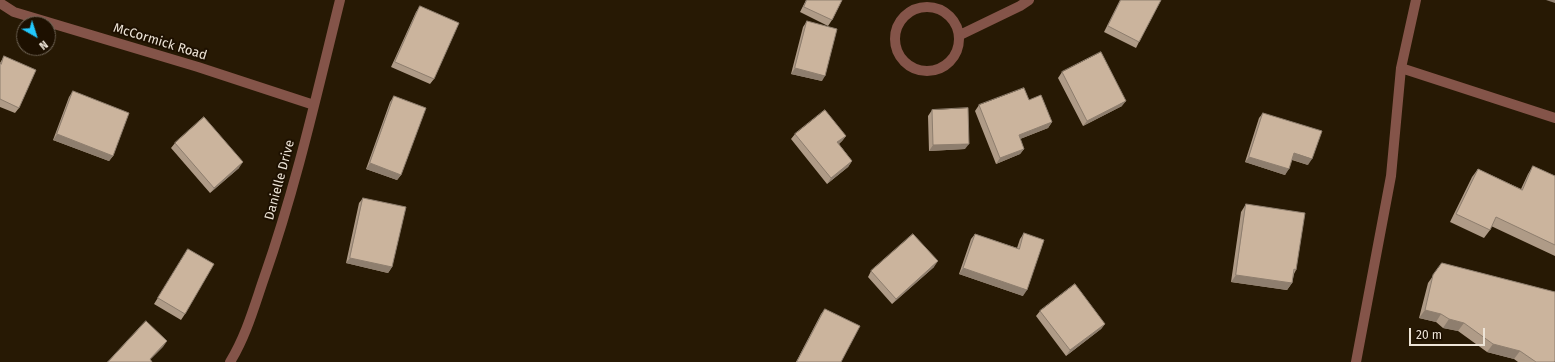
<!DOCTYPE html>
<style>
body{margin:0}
#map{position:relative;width:1555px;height:362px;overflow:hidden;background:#271904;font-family:"Fira Sans",sans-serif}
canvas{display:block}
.north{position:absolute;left:16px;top:16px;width:40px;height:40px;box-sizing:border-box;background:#1d1000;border:1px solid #706556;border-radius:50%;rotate:141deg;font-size:11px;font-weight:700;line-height:16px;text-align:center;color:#ede4d7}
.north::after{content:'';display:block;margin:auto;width:14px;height:18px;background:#22c9fe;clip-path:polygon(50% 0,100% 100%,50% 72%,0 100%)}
.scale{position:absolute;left:1409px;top:328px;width:76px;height:18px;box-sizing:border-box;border:2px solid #ede4d7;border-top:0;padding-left:5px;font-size:12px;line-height:14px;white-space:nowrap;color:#ede4d7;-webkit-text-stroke:3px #1d1000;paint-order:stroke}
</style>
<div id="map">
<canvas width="1555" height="362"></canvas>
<div class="north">N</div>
<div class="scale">20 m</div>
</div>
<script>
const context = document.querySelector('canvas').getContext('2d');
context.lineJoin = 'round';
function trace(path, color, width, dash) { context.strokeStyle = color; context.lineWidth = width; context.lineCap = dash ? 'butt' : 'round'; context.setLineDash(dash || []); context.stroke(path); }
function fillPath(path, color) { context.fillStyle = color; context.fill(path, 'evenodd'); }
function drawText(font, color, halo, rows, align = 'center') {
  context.font = font + ' "Fira Sans",sans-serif'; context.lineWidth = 4; context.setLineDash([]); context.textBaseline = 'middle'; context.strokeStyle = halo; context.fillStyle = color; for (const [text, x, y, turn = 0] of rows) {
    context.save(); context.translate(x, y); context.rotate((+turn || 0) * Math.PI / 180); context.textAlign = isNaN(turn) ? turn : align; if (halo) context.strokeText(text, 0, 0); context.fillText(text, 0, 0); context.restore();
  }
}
const minor = new Path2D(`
 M 0,3 L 14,12 L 198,67 L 314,105
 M895 39a32 32 0 1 1 64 0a32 32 0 1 1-64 0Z
 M 960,35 L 1020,6 L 1029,0
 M 1401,68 L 1555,118
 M 230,362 C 246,336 254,307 264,278 C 296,187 317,93 340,0
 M 1356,362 L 1391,176 L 1401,68 L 1416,0`);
const wall = new Path2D(`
 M 806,0 L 842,0 L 832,20 L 828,26 L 800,12 Z
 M 1120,0 L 1161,0 L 1139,42 L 1136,48 L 1104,32 Z
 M 420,6 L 434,79 L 430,84 L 391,67 L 416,12 Z
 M 807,21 L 822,81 L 791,74 L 803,27 Z
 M 4,56 L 19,108 L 15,113 L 0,107 L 0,63 Z
 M 1062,72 L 1122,106 L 1083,126 L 1058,78 Z
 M 73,91 L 113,156 L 109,161 L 53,140 L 69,97 Z
 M 394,96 L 401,175 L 397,180 L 366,169 L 390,102 Z
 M 1029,100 L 1052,122 L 1048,128 L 1020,139 L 1024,149 L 1020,154 L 996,164 L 975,111 L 979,105 Z
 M 932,110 L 965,149 L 929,151 L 928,116 Z
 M 1263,113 L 1308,165 L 1292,160 L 1285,175 L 1245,162 L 1259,118 Z
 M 795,134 L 846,136 L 842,141 L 839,144 L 852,161 L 848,167 L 827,184 L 791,139 Z
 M 175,143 L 239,168 L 210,193 L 171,148 Z
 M 1533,166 L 1555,176 L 1555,256 L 1491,226 L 1490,230 L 1484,238 L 1450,222 L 1472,177 L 1478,169 L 1521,189 L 1528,174 Z
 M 363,198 L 392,267 L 388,273 L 346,263 L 359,203 Z
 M 1246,204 L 1296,270 L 1294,274 L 1292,283 L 1287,290 L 1231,282 L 1241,212 Z
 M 1024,233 L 1023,296 L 959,274 L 971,239 L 975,234 L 1017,248 L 1020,239 Z
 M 188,249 L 185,314 L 181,320 L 154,304 Z
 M 1442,263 L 1555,292 L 1555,362 L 1518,362 L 1514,359 L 1487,352 L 1458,331 L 1443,328 L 1436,322 L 1419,318 L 1428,283 Z
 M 934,267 L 892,304 L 868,277 L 871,271 Z
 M 825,309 L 841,362 L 796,362 L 821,314 Z
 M 1040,311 L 1105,324 L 1101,329 L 1066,356 L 1036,316 Z`);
const shadedWall = new Path2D(`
 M 1546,0 L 1555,0 L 1555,3 Z
 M 795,68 L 825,76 L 822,81 L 791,74 Z
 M 1126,101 L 1122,106 L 1083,126 L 1087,121 Z
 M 1052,122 L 1048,128 L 1015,141 L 1019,135 Z
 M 57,134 L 113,156 L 109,161 L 53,140 Z
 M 846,136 L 842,141 L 833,148 L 837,142 Z
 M 969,144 L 965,149 L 929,151 L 933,145 Z
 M 1024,149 L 1020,154 L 996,164 L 1000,158 Z
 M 1294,153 L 1312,159 L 1308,165 L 1290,159 Z
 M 1249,157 L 1289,169 L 1285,175 L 1245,162 Z
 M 852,161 L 848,167 L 827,184 L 831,178 Z
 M 243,162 L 239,168 L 210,193 L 214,188 Z
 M 370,163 L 401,175 L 397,180 L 366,169 Z
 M 350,258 L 392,267 L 388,273 L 346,263 Z
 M 938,261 L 934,267 L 892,304 L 896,299 Z
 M 963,268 L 1027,290 L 1023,296 L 959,274 Z
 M 1236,275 L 1292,283 L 1287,290 L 1231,282 Z
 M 1425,310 L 1441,314 L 1436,322 L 1419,318 Z
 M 1449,319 L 1464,323 L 1458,331 L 1443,328 Z
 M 1105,324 L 1101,329 L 1066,356 L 1070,350 Z
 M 167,341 L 163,347 L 148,362 L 150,359 Z
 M 1493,344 L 1520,351 L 1514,359 L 1487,352 Z`);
const building = new Path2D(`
 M 807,0 L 842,0 L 832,20 L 804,7 Z
 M 1121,0 L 1161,0 L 1139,42 L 1108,26 Z
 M 420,6 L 459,23 L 434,79 L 395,62 Z
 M 807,21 L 837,29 L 825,76 L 795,68 Z
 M 1101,52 L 1126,101 L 1087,121 L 1062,72 Z
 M 4,56 L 36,70 L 19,108 L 0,99 L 0,63 L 1,64 Z
 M 1024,88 L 1029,100 L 1041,95 L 1052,122 L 1019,135 L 1024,149 L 1000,158 L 979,105 Z
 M 73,91 L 129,113 L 113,156 L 57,134 Z
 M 394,96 L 426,108 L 401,175 L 370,163 Z
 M 968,108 L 969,144 L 933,145 L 932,110 Z
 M 825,110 L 846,136 L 837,142 L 852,161 L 831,178 L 795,134 Z
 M 1263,113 L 1322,131 L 1312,159 L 1294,153 L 1289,169 L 1249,157 Z
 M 204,117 L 243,162 L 214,188 L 175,143 Z
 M 1533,166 L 1555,176 L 1555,245 L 1496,217 L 1490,230 L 1456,214 L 1478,169 L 1522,190 Z
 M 363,198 L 406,207 L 392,267 L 350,258 Z
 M 1246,204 L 1305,213 L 1296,270 L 1294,269 L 1292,283 L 1236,275 Z
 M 1024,233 L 1044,240 L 1027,290 L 963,268 L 975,234 L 1019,249 Z
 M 913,234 L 938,261 L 896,299 L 871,271 Z
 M 188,249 L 214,264 L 185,314 L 158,298 Z
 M 1442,263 L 1555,292 L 1555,361 L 1554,362 L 1536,362 L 1520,351 L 1493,344 L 1464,323 L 1449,319 L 1441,314 L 1425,310 L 1433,275 Z
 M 1075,284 L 1105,324 L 1070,350 L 1040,311 Z
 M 825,309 L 860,326 L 841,362 L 797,362 Z
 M 146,321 L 167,341 L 150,359 L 152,362 L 108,362 Z`);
const streetNames = [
 ["McCormick Road",160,42,17],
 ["Danielle Drive",280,180,-75]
];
trace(minor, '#845449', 10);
fillPath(wall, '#af9b87');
fillPath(shadedWall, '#8e7e6e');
fillPath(building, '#cbb49d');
trace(building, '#8e7e6e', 1);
drawText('13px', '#ede4d7', '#1d1000', streetNames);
</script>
